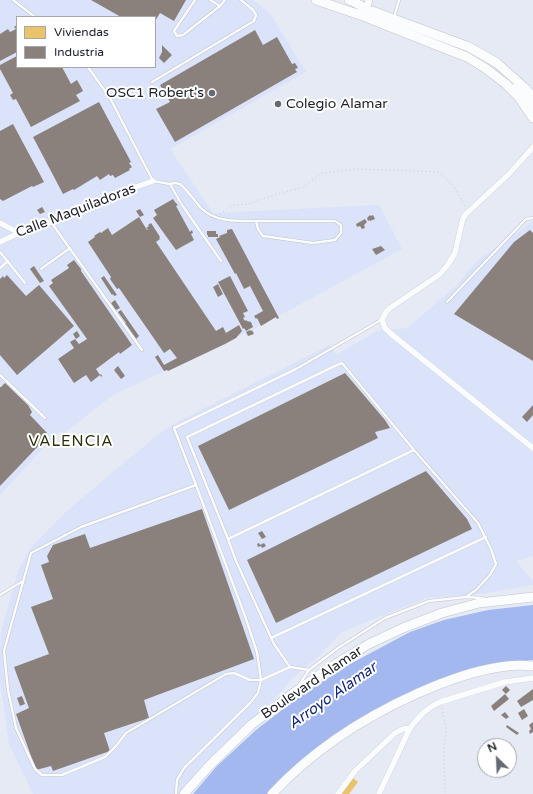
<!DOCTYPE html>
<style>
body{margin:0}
#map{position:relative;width:533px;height:794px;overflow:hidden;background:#e5eaf5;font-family:"Varela Round",sans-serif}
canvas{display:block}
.legend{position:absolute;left:16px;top:16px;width:140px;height:52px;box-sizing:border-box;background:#fff;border:1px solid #a6a7ab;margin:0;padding:5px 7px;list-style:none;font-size:12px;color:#20242d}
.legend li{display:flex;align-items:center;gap:8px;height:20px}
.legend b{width:20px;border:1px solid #a6a7ab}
.north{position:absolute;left:477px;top:738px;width:40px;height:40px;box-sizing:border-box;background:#fff;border:1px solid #a6a7ab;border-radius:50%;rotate:336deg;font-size:11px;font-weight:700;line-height:16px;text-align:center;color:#20242d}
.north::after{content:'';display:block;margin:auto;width:14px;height:18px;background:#656973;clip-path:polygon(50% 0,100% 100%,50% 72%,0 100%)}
</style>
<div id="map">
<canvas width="533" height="794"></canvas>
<ul class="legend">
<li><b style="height:11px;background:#e9c46a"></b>Viviendas</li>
<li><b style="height:11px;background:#8a817c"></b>Industria</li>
</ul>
<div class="north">N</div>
</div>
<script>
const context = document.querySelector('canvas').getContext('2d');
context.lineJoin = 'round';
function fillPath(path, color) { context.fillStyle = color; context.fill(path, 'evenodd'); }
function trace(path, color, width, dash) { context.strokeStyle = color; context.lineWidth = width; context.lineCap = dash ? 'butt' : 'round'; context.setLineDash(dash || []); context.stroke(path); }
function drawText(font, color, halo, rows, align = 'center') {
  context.font = font + ' "Varela Round",sans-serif'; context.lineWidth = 4; context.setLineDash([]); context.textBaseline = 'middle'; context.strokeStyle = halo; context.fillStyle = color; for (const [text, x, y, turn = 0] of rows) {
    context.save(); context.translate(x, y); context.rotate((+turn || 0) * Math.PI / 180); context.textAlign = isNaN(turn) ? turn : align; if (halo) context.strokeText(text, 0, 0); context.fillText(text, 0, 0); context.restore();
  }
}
const built = new Path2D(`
 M 0,0 L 253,0 L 269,12 L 306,72 L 170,149 L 213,213 L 379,205 L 402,249 L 262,325 L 113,395 L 64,433 L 59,431 L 0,495 ZM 17,17 L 155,17 L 155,67 L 17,67 Z
 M 533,221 L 533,556 L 516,561 L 533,581 L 533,585 L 481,594 L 426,598 L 342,632 L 315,659 L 292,679 L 189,794 L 33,794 L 9,744 L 0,682 L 0,650 L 1,632 L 19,568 L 31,547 L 68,510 L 155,437 L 175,423 L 330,345 L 336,355 L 377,331 L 407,328 L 456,286 L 477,261 Z`);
const water = new Path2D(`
 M 533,605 L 533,660 L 491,665 L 428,685 L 284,777 L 267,794 L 193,794 L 217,766 L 256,730 L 300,696 L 350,664 L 410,632 L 444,620 L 488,610 Z`);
const homes = new Path2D(`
 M 353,778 L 358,782 L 349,794 L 341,794 Z`);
const industry = new Path2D(`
 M 91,0 L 186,0 L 174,21 L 160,13 L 155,21 L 155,17 L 121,17 Z
 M 17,25 L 17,52 L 0,61 L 0,34 L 8,29 L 10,32 L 16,29 L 14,27 Z
 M 255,30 L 263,45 L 277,37 L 292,64 L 295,63 L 298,68 L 295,69 L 297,72 L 175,142 L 156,109 L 170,102 L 160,85 Z
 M 162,45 L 172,55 L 164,63 L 159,58 L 162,52 Z
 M 17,56 L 17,67 L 62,67 L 71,84 L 77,80 L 81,87 L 83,91 L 76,95 L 80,101 L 31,127 L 16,99 L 13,100 L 10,95 L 13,93 L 0,69 L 0,65 Z
 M 99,102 L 131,162 L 129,163 L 132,167 L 129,169 L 130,170 L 115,178 L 113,175 L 110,176 L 109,174 L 100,180 L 97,176 L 74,190 L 73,189 L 63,194 L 33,137 Z
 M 13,124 L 44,182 L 33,187 L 32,186 L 3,201 L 0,199 L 0,131 Z
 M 173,199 L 175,202 L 178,205 L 176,206 L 190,232 L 192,230 L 193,233 L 191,234 L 194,240 L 176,250 L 153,218 L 157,215 L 154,210 Z
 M 42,207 L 45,212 L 40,214 L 37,210 Z
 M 140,209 L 144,215 L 140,217 L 136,211 Z
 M 370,215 L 371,216 L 373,215 L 375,219 L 370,221 L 370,220 L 368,221 L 367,218 Z
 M 139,217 L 147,230 L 148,229 L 146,228 L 149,226 L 148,225 L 151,223 L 153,226 L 160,237 L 159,238 L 160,239 L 156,242 L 216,331 L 223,327 L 226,333 L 239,325 L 242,331 L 236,338 L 225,344 L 168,371 L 167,370 L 164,371 L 155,357 L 158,355 L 164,365 L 177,358 L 170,349 L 164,353 L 119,288 L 117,289 L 110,279 L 111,277 L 88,242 L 95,237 L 94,236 L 100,232 L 101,233 L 108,228 L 112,235 Z
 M 365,219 L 367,222 L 364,225 L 365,228 L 362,229 L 360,226 L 357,227 L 356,224 Z
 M 232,229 L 279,318 L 277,319 L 276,317 L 261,326 L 257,318 L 256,319 L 254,316 L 263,311 L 250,286 L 244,289 L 236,273 L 235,274 L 216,239 L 220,237 L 219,236 L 227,233 L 227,230 Z
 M 530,230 L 533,233 L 533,361 L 454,314 L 514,242 Z
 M 207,231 L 216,231 L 216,234 L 218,234 L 218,237 L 208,237 L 208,235 L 207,235 Z
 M 381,246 L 385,250 L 376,255 L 372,249 Z
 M 74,260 L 81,269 L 81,271 L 132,345 L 120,354 L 119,352 L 96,369 L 100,375 L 101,374 L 102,376 L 101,377 L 100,375 L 91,382 L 86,375 L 74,383 L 58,359 L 74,348 L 70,342 L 75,339 L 79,344 L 87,339 L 49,286 L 53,283 L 51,280 L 69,268 L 67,265 Z
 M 34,266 L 44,281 L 40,283 L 30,269 Z
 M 7,275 L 26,296 L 39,285 L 74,326 L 17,375 L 0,355 L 0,279 L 3,276 L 4,278 Z
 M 104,276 L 117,295 L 114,296 L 113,294 L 112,295 L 101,278 Z
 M 230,276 L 248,311 L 243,313 L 245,317 L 243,318 L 245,321 L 246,320 L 247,321 L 251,322 L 253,327 L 246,331 L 244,328 L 243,329 L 218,282 Z
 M 218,284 L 223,294 L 218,297 L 213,287 Z
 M 115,300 L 120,308 L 116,310 L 111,303 Z
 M 121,310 L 139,336 L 136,339 L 125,323 L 126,323 L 118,312 Z
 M 250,330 L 251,331 L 252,330 L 254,334 L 248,336 L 246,332 Z
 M 77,331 L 80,336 L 76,339 L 73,334 Z
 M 118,366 L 125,376 L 121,379 L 114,370 Z
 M 345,373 L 385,420 L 390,428 L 375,432 L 378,438 L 229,510 L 198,446 Z
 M 5,383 L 28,405 L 32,412 L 30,415 L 47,433 L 42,438 L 44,440 L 0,486 L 0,387 L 1,387 Z
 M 533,405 L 533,415 L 527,422 L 522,417 Z
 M 426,471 L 467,519 L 472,529 L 276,623 L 247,560 Z
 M 202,509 L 254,659 L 144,700 L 149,718 L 104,733 L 110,751 L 53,771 L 51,766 L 36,770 L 16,714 L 29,708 L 14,667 L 49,654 L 31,607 L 53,599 L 41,565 L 49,562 L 47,556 L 53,545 L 85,534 L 90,548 Z
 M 262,531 L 266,537 L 262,539 L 258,533 Z
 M 259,543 L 260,545 L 264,543 L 266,546 L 262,548 L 261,546 L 258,547 L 257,544 Z
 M 506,686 L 510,690 L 506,694 L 502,690 Z
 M 533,689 L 533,700 L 521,707 L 517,701 Z
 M 505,694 L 509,699 L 494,711 L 491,706 Z
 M 22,696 L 25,704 L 20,706 L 17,698 Z
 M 524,709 L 528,716 L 522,720 L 518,713 Z
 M 505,712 L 509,717 L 506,719 L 501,715 Z
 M 533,722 L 533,732 L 530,734 L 529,731 L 531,729 L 529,725 Z
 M 507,725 L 519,733 L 517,735 L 506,727 Z`);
const path = new Path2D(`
 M 220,214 L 232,205 L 249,204 L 280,193 L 302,188 L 322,173 L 357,169 L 440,172 L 453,186 L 465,206
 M 442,708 L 446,729 L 444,752 L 445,794`);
const service = new Path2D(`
 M 13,0 L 35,17
 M 195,0 L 174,31 L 177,36 L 183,35 L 220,6 L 225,0
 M 210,0 L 220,6
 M 395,14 L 399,0
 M 88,67 L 110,98 L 153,181 L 170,184 L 182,205 L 221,261
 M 152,82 L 254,21 L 256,15 L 253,10 L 241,0
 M 170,184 L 175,183 L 180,184 C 188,191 194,200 201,208 C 214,222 238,221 256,221 L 335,221 L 341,225 L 341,233 L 335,240 L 313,243 L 263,236 L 258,229 L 256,221
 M 51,222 L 142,350
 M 0,252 L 25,283
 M 0,268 L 8,261
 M 41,269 L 70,248
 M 447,302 L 526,219 L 533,218
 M 0,375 L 45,418
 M 228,539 L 187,437 L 337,365 L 342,363 L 414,450
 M 0,595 L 23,581
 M 271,638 L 486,537
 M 290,667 L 261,680 L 250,680 L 234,673 L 226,674 L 126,733 L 116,746 L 105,757 L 62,775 L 42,775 L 35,769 L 16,728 L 8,690 L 4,651 L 31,553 L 81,527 L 196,485 L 174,428 L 296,369 L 381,320
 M 309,670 L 290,667 L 274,644 L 236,561 L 228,539 L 414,450 L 478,523 L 491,549 L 496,564 L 490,575 L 476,590 L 466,597
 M 299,685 L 309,670 L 338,648 L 385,618 L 429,601 L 466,597 L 483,598
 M 176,794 L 177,780 L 184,768 L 250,703 L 258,693 L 261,680 L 257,652 L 245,616 L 196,485`);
const minor = new Path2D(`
 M 533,147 L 509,174 L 467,213 L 463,218 L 455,253 L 447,266 L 439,275 L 390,308 L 386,312 L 382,320 L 385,328 L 390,333 L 533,448
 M 0,223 L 19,233
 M 0,242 L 19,233 L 51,222 L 116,194 L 153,181
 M 338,794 L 355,771 L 395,733 L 403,729 L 410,728 C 420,716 425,709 440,702 L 505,682 L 533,678
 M 379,794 L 410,728`);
const tertiary = new Path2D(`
 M 366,10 L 369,0`);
const primary = new Path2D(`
 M 372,11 L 469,47 L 497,63 L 526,89 L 533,97`);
const trunk = new Path2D(`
 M 316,0 L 363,16 L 467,57 L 485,68 L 506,84 L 518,96 L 533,118
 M 349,0 C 361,4 368,12 379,17
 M 517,87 L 525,94 L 533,105
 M 184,794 L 209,766 L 251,725 L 295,692 L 337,663 L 369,644 L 403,628 L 442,613 L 479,603 L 533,597
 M 272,794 C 312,751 363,718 416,694 C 443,682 471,671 500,667 C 511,665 522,665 533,666`);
const markers = [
 [212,93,4,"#656973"],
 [278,104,4,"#656973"]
];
const poiNames = [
 ["OSC1 Robert's",204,93],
 ["Colegio Alamar",286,104,"left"]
];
const streetNames = [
 ["Calle Maquiladoras",76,211,-21],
 ["Boulevard Alamar",312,683,-34]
];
const neighbourhoodNames = [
 ["VALENCIA",71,442]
];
const waterNames = [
 ["Arroyo Alamar",333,696,-35]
];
fillPath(built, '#dae3f9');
fillPath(water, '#a3b8ef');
fillPath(homes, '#e9c46a');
fillPath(industry, '#8a817c');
trace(service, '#c0c4cd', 3.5);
trace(minor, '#c0c4cd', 6);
trace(tertiary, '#c0c4cd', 8);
trace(primary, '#c0c4cd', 10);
trace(trunk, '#c0c4cd', 10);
trace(path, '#c7cacd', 1, [1, 3]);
trace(service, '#fbfcfe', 2.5);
trace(minor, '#fbfcfe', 5.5);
trace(tertiary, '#fbfcfe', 7);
trace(primary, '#fbfcfe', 9);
trace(trunk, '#fbfcfe', 9);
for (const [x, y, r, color] of markers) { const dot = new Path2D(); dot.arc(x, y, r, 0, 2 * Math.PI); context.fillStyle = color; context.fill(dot); trace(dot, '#fff', 1.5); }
drawText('14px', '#20242d', '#fff', poiNames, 'right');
drawText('14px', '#20242d', '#fff', streetNames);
context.letterSpacing = '1px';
drawText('15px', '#292f07', '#fff', neighbourhoodNames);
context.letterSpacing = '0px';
drawText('italic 15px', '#152578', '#fff', waterNames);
</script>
